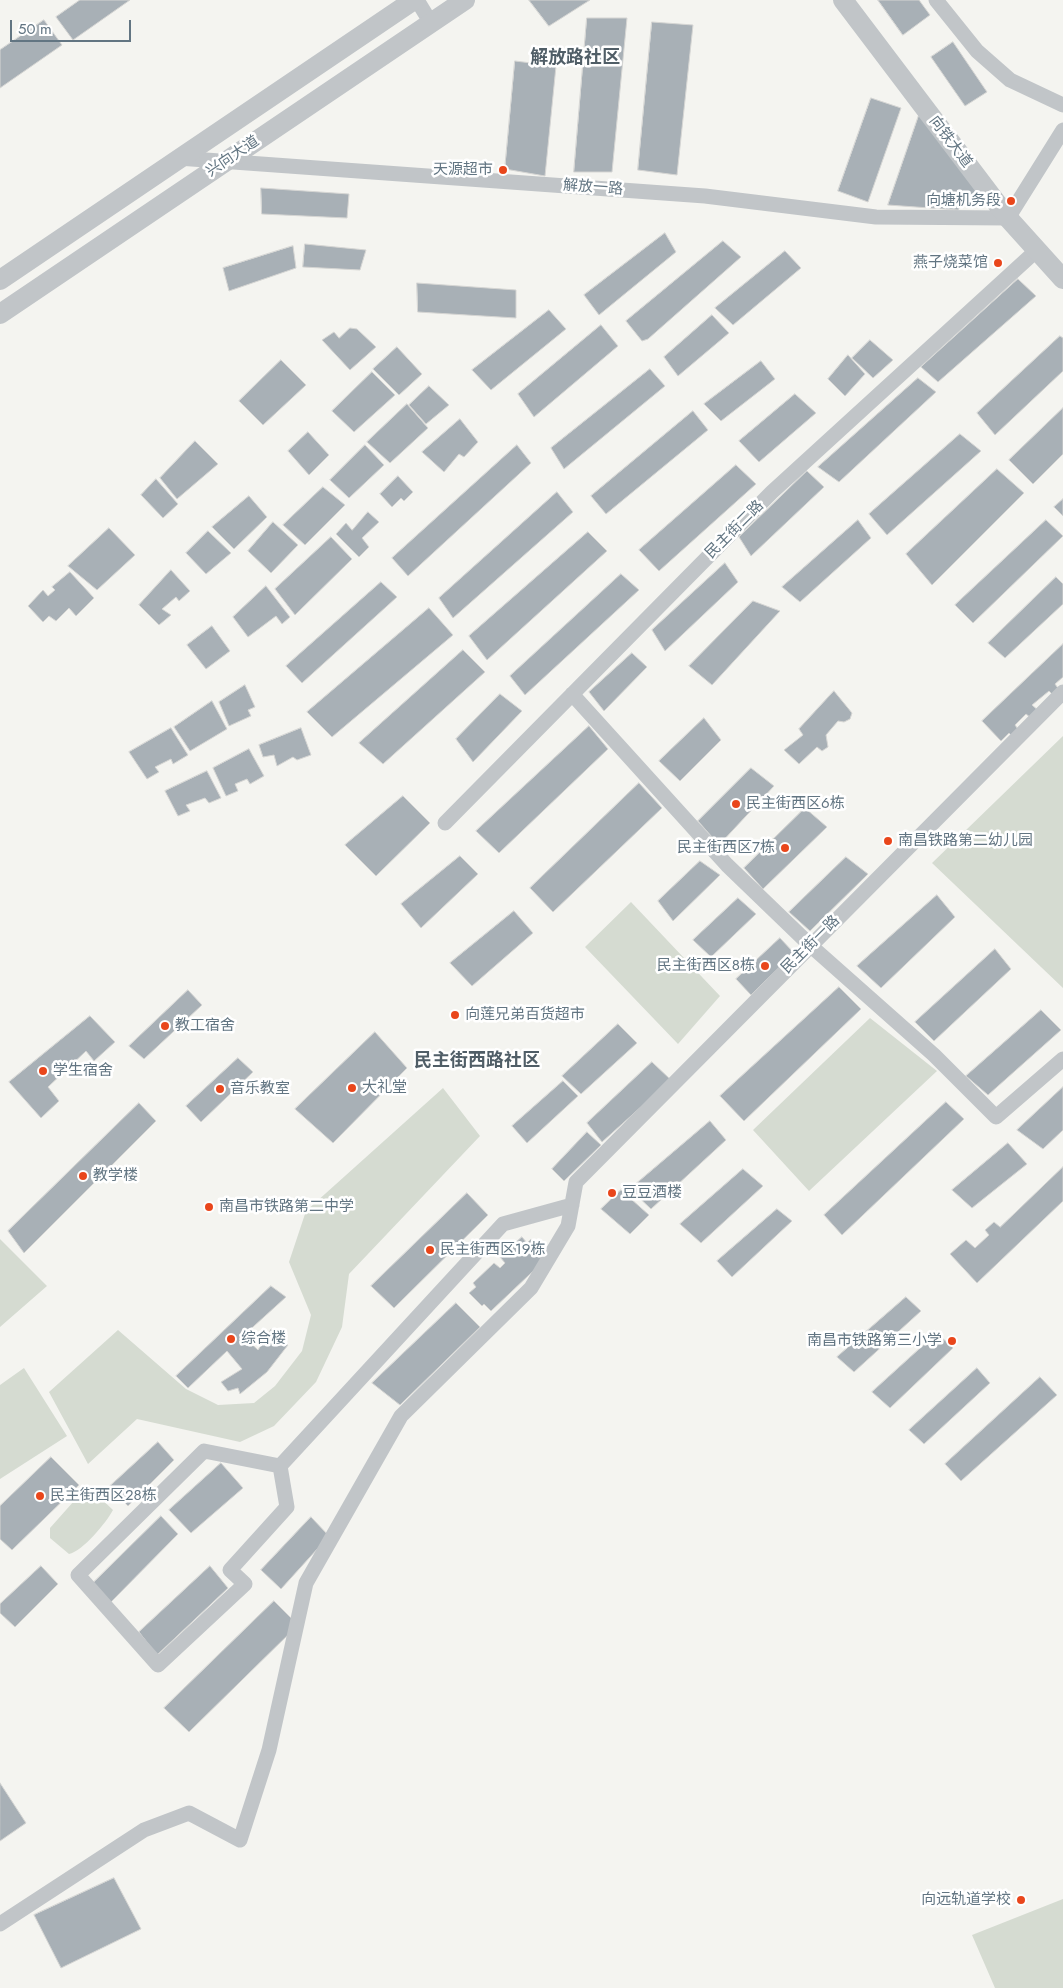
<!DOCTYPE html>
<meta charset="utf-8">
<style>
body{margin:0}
#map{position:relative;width:1063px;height:1988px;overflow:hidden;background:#f4f4f0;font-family:Jost,sans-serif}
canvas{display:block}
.scale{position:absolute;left:10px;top:20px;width:121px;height:22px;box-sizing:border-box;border:2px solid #627582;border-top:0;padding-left:6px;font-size:15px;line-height:18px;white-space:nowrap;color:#627582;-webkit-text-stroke:4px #fff;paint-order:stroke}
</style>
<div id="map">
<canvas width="1063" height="1988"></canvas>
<div class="scale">50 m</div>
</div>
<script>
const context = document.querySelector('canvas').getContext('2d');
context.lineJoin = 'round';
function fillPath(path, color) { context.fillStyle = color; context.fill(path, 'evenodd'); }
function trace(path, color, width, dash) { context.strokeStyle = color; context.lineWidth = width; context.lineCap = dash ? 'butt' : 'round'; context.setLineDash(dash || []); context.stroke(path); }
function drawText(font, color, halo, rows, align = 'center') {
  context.font = font + ' Jost,"Noto Sans SC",sans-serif'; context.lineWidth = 5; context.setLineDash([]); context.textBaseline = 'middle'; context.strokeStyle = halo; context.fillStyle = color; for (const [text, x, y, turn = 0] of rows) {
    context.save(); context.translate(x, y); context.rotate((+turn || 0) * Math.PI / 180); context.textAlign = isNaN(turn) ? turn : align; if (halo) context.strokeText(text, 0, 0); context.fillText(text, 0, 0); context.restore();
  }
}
const green = new Path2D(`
 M 1063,736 L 1063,988 L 932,863 Z
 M 631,902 L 720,996 L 678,1044 L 585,947 Z
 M 870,1018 L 937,1071 L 809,1191 L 753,1130 Z
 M 443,1088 L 480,1136 L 349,1274 L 342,1327 L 316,1382 L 274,1426 L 240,1442 L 137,1419 L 88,1464 L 49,1392 L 118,1330 L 186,1389 L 218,1405 L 254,1403 L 275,1386 L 302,1351 L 311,1315 L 289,1262 L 306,1211 Z
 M 0,1239 L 47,1286 L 0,1327 Z
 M 24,1368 L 67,1436 L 0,1479 L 0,1385 Z
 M 93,1491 L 113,1510 C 106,1523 83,1551 69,1554 L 50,1538 L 50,1528 L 82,1492 Z
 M 1063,1899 L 1063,1988 L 995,1988 L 972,1935 Z`);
const building = new Path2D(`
 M 80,0 L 130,0 L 73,40 L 56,17 Z
 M 529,0 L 590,0 L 549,26 Z
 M 878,0 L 919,0 L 930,15 L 903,35 Z
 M 587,18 L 627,18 L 612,172 L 574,172 Z
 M 44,20 L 62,45 L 0,88 L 0,50 Z
 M 652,22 L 693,25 L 677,175 L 638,170 Z
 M 953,42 L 987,92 L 965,106 L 931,57 Z
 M 515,61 L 556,66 L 545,176 L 505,169 Z
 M 871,98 L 901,108 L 868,202 L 838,191 Z
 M 920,112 L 978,189 L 958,210 L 888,205 Z
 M 261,188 L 349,194 L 347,218 L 262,214 Z
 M 665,233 L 676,252 L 599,315 L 584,295 Z
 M 723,241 L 741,257 L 648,339 L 642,341 L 626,321 Z
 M 305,244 L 366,250 L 360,270 L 303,267 Z
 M 293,246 L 296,268 L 229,291 L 223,268 Z
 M 785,251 L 801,268 L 733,325 L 715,308 Z
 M 1018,279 L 1036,296 L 938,382 L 921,367 Z
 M 417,283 L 516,290 L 516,318 L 418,312 Z
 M 549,310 L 566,329 L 491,390 L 472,370 Z
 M 712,315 L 729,333 L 678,376 L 664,357 Z
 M 601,325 L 618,346 L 534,417 L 518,394 Z
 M 350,328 L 357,329 L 376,347 L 350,370 L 322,340 L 334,332 L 339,338 Z
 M 1060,336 L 1063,338 L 1063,371 L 995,435 L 977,413 Z
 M 870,340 L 893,360 L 873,378 L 852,358 Z
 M 397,347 L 422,374 L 399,395 L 373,369 Z
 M 848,355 L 865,374 L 845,396 L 828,379 Z
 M 281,360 L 306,385 L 263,425 L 239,401 Z
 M 761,361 L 775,379 L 721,421 L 704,404 Z
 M 650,369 L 665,386 L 564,469 L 551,448 Z
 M 372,372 L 395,395 L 354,432 L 332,411 Z
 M 918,378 L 936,392 L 839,482 L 818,467 Z
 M 429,386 L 449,405 L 426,424 L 409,405 Z
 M 795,394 L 816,413 L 759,462 L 739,441 Z
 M 407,404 L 428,428 L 390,463 L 367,442 Z
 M 1063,408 L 1063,454 L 1033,484 L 1009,460 Z
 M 693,411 L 708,430 L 606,514 L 591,496 Z
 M 460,419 L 478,442 L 464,457 L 459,454 L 444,472 L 422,452 Z
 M 308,432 L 329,455 L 309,475 L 288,451 Z
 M 960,434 L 981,451 L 887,535 L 869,514 Z
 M 195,441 L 218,464 L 177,499 L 160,478 Z
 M 365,445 L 384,465 L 349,498 L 330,480 Z
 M 517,445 L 531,463 L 408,576 L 392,558 Z
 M 736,465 L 756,484 L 659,571 L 639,550 Z
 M 997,469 L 1024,493 L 932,585 L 906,554 Z
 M 807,471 L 824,487 L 751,556 L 739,537 Z
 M 398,476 L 413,492 L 404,501 L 401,498 L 392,507 L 380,494 Z
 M 156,479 L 178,504 L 163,518 L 141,495 Z
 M 323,487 L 345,505 L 305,545 L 283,525 Z
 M 557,492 L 573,512 L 453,618 L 439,598 Z
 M 249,496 L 267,517 L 234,549 L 212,527 Z
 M 1063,499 L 1063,516 L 1054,507 Z
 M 368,512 L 379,522 L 362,538 L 369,547 L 359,557 L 336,534 L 346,523 L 352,530 Z
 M 858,520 L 871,538 L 800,602 L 782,587 Z
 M 1046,520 L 1063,536 L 973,623 L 955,605 Z
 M 273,522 L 298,545 L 271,573 L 248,551 Z
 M 109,528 L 135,555 L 97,590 L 68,566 Z
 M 208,531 L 231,553 L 206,574 L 186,553 Z
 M 588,532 L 607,551 L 487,660 L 469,636 Z
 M 331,537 L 352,559 L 295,615 L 275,589 Z
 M 725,563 L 738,582 L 665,651 L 652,630 Z
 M 171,570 L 190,591 L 179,601 L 176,597 L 162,609 L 171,615 L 159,625 L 139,605 Z
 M 70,572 L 94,598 L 76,616 L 69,608 L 56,621 L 49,616 L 43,622 L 28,606 L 43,590 L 48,596 L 55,590 L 52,587 Z
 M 621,574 L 639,590 L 525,695 L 510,676 Z
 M 1056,577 L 1063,584 L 1063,604 L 1005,658 L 988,643 Z
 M 381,582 L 397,597 L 302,683 L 286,666 Z
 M 266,586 L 290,617 L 282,624 L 276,616 L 248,637 L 233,617 Z
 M 753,601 L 780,611 L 712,685 L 689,666 Z
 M 429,608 L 453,635 L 332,737 L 307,712 Z
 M 212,626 L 230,651 L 206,669 L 187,645 Z
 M 1063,644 L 1063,677 L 1055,684 L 1060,691 L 1053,695 L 1049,691 L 1032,705 L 1040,712 L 1031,718 L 1026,714 L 1015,725 L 1020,732 L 1014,738 L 1009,733 L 1001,741 L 982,721 Z
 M 463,650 L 485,672 L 383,764 L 359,743 Z
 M 632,653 L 647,667 L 604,711 L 589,692 Z
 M 245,685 L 255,707 L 248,710 L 251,716 L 229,726 L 219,702 Z
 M 834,691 L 852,713 L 850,719 L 844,722 L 838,721 L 826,735 L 828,747 L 822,751 L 817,747 L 799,764 L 784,750 L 803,735 L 799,729 Z
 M 500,694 L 522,711 L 473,762 L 456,739 Z
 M 212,701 L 227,729 L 190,751 L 174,727 Z
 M 704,718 L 721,740 L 680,781 L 659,761 Z
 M 589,726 L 608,749 L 499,853 L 476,831 Z
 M 171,728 L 188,755 L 173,764 L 171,759 L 155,767 L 159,772 L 147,779 L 129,752 Z
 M 301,728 L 311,755 L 297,760 L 293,757 L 277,766 L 274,755 L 263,757 L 259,745 Z
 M 249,749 L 264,776 L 250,784 L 247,779 L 235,784 L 238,791 L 226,796 L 213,768 Z
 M 751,768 L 774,786 L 719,845 L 698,821 Z
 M 207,771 L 221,798 L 209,803 L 205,798 L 186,805 L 190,811 L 178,816 L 165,791 Z
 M 639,783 L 662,808 L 553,912 L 530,888 Z
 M 403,796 L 430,823 L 376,876 L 345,845 Z
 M 805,808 L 827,827 L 763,889 L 744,868 Z
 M 460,856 L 478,874 L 421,928 L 401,904 Z
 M 846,857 L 868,874 L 810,931 L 789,912 Z
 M 700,861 L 720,875 L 673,921 L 658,901 Z
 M 937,895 L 955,917 L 881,988 L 857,966 Z
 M 738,898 L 756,914 L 711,957 L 693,940 Z
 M 514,911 L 533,933 L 472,986 L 450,963 Z
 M 780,938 L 794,953 L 751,995 L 736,979 Z
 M 995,949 L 1011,969 L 934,1041 L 915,1022 Z
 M 839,987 L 861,1009 L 744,1121 L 720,1096 Z
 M 188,990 L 202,1005 L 144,1059 L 129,1046 Z
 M 1041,1010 L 1061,1030 L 988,1095 L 966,1076 Z
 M 90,1016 L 115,1042 L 94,1061 L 86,1051 L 48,1087 L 59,1101 L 41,1118 L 9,1082 Z
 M 618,1024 L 637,1043 L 581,1094 L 562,1076 Z
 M 375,1032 L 407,1068 L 333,1143 L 295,1109 Z
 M 238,1058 L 253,1072 L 201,1122 L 186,1106 Z
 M 652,1062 L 671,1080 L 602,1142 L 587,1123 Z
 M 563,1081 L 578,1096 L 527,1143 L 512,1126 Z
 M 1063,1087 L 1063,1130 L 1043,1149 L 1017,1130 Z
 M 946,1102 L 964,1119 L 842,1235 L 824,1215 Z
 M 139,1103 L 156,1121 L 24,1253 L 8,1231 Z
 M 710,1121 L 726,1140 L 651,1209 L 630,1189 Z
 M 587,1132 L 601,1145 L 564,1181 L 552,1169 Z
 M 1008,1143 L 1027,1164 L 972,1208 L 952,1190 Z
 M 1063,1167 L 1063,1201 L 977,1283 L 950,1254 L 966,1240 L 975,1248 L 989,1235 L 985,1230 L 994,1222 L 1000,1227 Z
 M 743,1169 L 763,1186 L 701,1243 L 680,1224 Z
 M 621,1190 L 649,1215 L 630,1234 L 601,1209 Z
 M 467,1193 L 488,1215 L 394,1308 L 371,1286 Z
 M 777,1209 L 792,1221 L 732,1277 L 717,1261 Z
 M 522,1237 L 527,1243 L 531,1239 L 548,1257 L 491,1311 L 484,1304 L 482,1306 L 469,1293 L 476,1287 L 473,1283 L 494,1263 L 500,1268 L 505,1263 L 500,1257 Z
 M 271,1286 L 286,1297 L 243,1336 L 258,1350 L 271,1329 L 286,1334 L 280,1342 L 288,1345 L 267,1372 L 240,1394 L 238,1388 L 228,1391 L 221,1382 L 242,1369 L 227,1351 L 188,1388 L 176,1376 Z
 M 906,1297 L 921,1311 L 854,1372 L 837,1357 Z
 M 456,1303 L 480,1327 L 400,1405 L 372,1383 Z
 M 937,1333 L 953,1348 L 890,1408 L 872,1392 Z
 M 977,1368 L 990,1383 L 924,1444 L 909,1430 Z
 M 1040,1377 L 1057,1395 L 961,1481 L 945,1464 Z
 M 158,1442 L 174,1460 L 128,1506 L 109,1487 Z
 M 51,1457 L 79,1485 L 12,1550 L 0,1539 L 0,1506 Z
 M 221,1463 L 243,1488 L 191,1533 L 169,1510 Z
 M 161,1516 L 178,1534 L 111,1602 L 91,1585 Z
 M 311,1517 L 329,1536 L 281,1589 L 261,1570 Z
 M 41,1566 L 58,1584 L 15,1627 L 0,1613 L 0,1604 Z
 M 210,1566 L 228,1588 L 157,1655 L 139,1632 Z
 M 274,1601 L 294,1621 L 294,1629 L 189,1732 L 164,1708 Z
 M 0,1783 L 26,1823 L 0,1841 Z
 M 114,1878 L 141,1929 L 61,1968 L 34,1915 Z`);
const minor = new Path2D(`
 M 417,0 L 431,23
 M 936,0 L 977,51 L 1010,80 L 1063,105
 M 178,158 L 705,196 L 876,217 L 1008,218 L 1063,130
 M 572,694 L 727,865 L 811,946 L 934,1055 L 996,1117 L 1063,1059
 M 445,823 L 772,492 L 1037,250
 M 280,1466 L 287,1507 L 230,1570 L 245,1584 L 158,1665 L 78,1575 L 204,1451 L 280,1466 L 503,1224 L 572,1205
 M 0,1924 L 144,1830 L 189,1813 L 240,1840 L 269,1750 L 306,1583 L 401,1416 L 531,1288 L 568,1226 L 576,1182 L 1063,692`);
const tertiary = new Path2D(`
 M 843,0 L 1008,218 L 1063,279
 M 0,280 L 414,0
 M 0,314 L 465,0`);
const markers = [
 [503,170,5,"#e9461b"],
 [1011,201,5,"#e9461b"],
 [998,263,5,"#e9461b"],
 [736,804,5,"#e9461b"],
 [888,841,5,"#e9461b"],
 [785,848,5,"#e9461b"],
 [765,966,5,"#e9461b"],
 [455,1015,5,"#e9461b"],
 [165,1026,5,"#e9461b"],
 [43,1071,5,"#e9461b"],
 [352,1088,5,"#e9461b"],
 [220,1089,5,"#e9461b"],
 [83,1176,5,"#e9461b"],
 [612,1193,5,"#e9461b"],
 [209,1207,5,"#e9461b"],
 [430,1250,5,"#e9461b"],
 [231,1339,5,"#e9461b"],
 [952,1341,5,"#e9461b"],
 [40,1496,5,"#e9461b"],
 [1021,1900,5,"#e9461b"]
];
const streetNames = [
 ["向铁大道",950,142,53],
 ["兴向大道",233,157,-34],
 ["解放一路",593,188,4],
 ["民主街二路",735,530,-45],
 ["民主街一路",811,945,-45]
];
const poiNames = [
 ["天源超市",493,170,"right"],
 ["向塘机务段",1001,201,"right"],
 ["燕子烧菜馆",988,263,"right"],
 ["民主街西区6栋",746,804],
 ["南昌铁路第二幼儿园",898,841],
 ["民主街西区7栋",775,848,"right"],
 ["民主街西区8栋",755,966,"right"],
 ["向莲兄弟百货超市",465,1015],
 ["教工宿舍",175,1026],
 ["学生宿舍",53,1071],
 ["大礼堂",362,1088],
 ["音乐教室",230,1089],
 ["教学楼",93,1176],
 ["豆豆酒楼",622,1193],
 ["南昌市铁路第二中学",219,1207],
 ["民主街西区19栋",440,1250],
 ["综合楼",241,1339],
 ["南昌市铁路第三小学",942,1341,"right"],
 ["民主街西区28栋",50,1496],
 ["向远轨道学校",1011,1900,"right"]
];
const quarterNames = [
 ["解放路社区",575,59],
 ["民主街西路社区",477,1062]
];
fillPath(green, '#d5dbd1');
fillPath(building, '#a8b0b6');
trace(building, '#d5d5d3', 1);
trace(minor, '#c1c5c8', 15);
trace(tertiary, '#c1c5c8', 20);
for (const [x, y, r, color] of markers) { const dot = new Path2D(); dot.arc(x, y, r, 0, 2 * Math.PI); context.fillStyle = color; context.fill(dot); trace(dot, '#fff', 2); }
drawText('15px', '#627582', '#fff', streetNames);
drawText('15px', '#627582', '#fff', poiNames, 'left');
drawText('bold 18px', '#505e67', '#fff', quarterNames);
</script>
